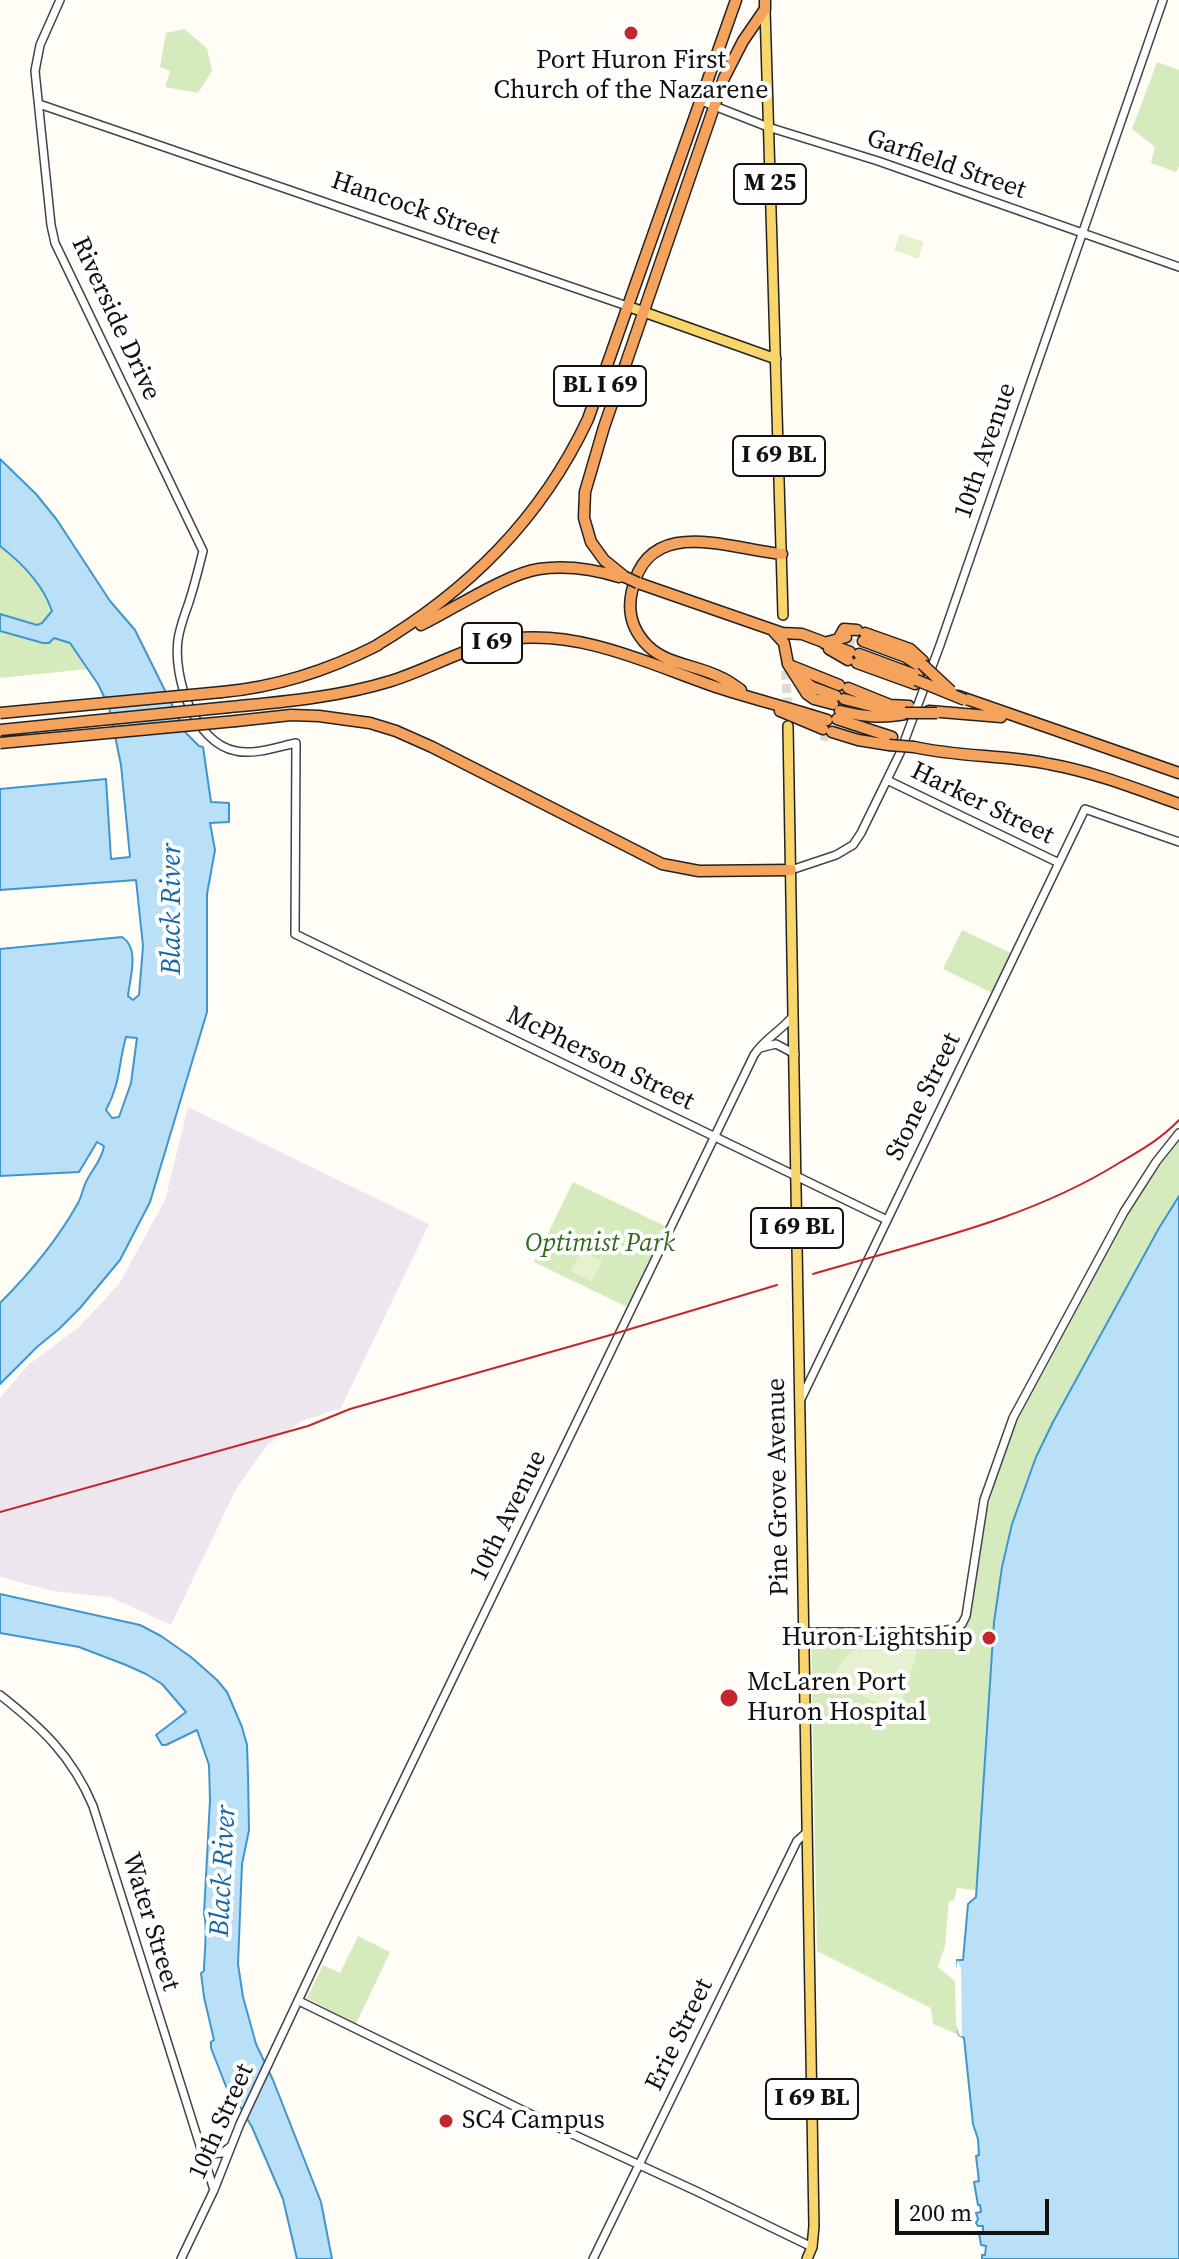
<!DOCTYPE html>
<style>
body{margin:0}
#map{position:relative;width:1179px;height:2259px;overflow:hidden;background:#fffdf5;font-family:"Source Serif 4",serif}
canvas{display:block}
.scale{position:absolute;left:895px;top:2199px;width:154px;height:36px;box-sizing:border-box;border:4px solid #111;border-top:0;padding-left:10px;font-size:24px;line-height:28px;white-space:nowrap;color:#111;-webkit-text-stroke:6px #fff;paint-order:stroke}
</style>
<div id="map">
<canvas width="1179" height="2259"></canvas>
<div class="scale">200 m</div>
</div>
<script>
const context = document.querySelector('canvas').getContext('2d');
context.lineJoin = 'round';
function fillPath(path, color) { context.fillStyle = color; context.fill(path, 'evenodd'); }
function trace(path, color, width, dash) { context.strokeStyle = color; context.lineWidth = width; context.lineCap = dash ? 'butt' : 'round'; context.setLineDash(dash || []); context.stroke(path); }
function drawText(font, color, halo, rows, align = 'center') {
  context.font = font + ' "Source Serif 4",serif'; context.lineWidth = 8; context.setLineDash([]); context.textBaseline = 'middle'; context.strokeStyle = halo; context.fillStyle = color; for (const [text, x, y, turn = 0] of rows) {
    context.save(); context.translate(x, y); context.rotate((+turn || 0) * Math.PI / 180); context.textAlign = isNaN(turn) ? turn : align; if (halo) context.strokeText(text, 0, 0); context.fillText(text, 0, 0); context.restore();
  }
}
const industrial = new Path2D(`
 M 188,1107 L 429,1224 L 341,1408 L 302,1421 L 267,1445 L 236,1489 L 171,1625 L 110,1597 L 52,1591 L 0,1577 L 0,1398 L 28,1365 L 79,1327 L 119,1284 L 165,1200 Z`);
const green = new Path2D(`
 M 184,29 L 207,48 L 212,71 L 198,93 L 165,87 L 170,71 L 160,67 L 166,33 Z
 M 1157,62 L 1179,70 L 1179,166 L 1176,172 L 1151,163 L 1155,147 L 1132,129 Z
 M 0,546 C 22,563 43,584 52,611 C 37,634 21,621 0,614 Z
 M 0,631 L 42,642 L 54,638 L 71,643 L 88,669 L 0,678 Z
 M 962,930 L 1011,953 L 992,993 L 943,969 Z
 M 1179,1141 L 1179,1196 L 1159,1228 L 1053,1422 L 1036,1457 L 1012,1524 L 1002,1567 L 994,1622 L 976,1890 L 957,1888 L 954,1901 L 949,1901 L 945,1946 L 938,1967 L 956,1982 L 959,2035 L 933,2024 L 931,2008 L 817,1951 L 811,1638 L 953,1635 L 965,1627 L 970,1618 L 983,1526 L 999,1465 L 1014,1427 L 1132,1207 L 1155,1172 Z
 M 573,1182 L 665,1226 L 627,1307 L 534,1262 Z
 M 358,1936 L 390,1952 L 356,2024 L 307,1998 L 323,1965 L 340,1973 Z`);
const pitch = new Path2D(`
 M 900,234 L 924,242 L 918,259 L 894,250 Z
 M 581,1250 L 602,1261 L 592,1281 L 571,1271 Z
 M 877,1640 L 893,1640 L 915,1647 L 917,1653 L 901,1704 L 891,1709 L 832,1681 C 840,1660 854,1645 877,1640 Z`);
const water = new Path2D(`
 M 0,459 L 36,494 L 57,520 L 110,601 L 135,630 L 186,733 L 199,746 L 203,747 L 211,802 L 229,803 L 229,822 L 210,823 L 215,850 L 207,894 L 207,1012 L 150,1202 L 120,1260 L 80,1308 L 59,1329 L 37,1347 L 0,1384 L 0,1303 C 29,1274 58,1239 78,1203 C 82,1196 83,1187 87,1180 C 93,1168 102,1160 104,1146 L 97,1142 L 79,1172 L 0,1176 L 0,949 L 122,937 C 140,948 130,977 128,996 L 133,1000 L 139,995 L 143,946 L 136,880 L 0,890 L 0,789 L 106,779 L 111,859 L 130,857 L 121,765 L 109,707 L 98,684 L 70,643 L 54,638 L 49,643 L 43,643 L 0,631 L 0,614 L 37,625 L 42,623 L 52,611 C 43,584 22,563 0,546 ZM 126,1037 L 137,1038 L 131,1083 L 119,1117 L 112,1118 L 106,1110 C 121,1082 118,1065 126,1037 Z
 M 1179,1196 L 1179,2259 L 982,2259 L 982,2255 L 985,2255 L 986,2246 L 981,2245 L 979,2233 L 983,2232 L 983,2226 L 978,2226 L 976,2223 L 978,2219 L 976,2213 L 981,2212 L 980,2205 L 978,2205 L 974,2182 L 979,2181 L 976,2156 L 979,2155 L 978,2139 L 973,2124 L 964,2038 L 959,2035 L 957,2024 L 957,1960 L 963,1960 L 968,1904 L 976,1897 L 994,1622 L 1002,1567 L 1012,1524 L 1036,1457 L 1053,1422 L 1159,1228 Z
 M 0,1594 L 140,1625 L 161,1636 L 191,1657 L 217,1680 L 227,1692 L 242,1727 L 247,1745 L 248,1775 L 249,1830 L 242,1864 L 238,1964 L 243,1997 L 256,2044 L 273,2080 L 321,2202 L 332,2259 L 297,2259 L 283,2199 L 252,2127 L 239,2105 L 229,2094 L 211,2048 L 211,2042 L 214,2040 L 204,1997 L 201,1973 L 204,1971 C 204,1955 208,1927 204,1914 L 210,1800 L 209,1765 L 197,1730 L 166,1745 L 162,1745 L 156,1735 L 186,1712 L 162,1684 L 146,1674 L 126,1665 L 79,1647 L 0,1633 Z`);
const pier = new Path2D(`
 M 957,1960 L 961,1968 L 962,2037 L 959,2035 L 956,2025 L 955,1978 Z`);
const majorTunnel = new Path2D(`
 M 785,657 L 788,714`);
const highwayTunnel = new Path2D(`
 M 845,641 L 862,646
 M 837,690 L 846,693
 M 821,735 L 829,737`);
const minor = new Path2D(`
 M 60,0 L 40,45 L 35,71 L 51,225 L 55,243 L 203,551 C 199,567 195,583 190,599 C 186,612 180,625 178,640 C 173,677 194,743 236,751 C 255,755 277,747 296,743 L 295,934 L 887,1220
 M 699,100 L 768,127 L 878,161 L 1179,267
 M 39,104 L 627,306
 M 887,780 L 1059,863
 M 791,870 L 836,855 L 853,845 L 861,833 L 900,753 L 940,645 L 1163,0
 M 760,1048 L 776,1044 L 795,1054
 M 801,1399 L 1085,809 L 1179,842
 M 804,1632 L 932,1632 L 954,1629 L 962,1624 L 966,1616 L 984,1500 L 1013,1418 L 1124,1212 L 1156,1162 L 1179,1133
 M 0,1695 C 42,1728 72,1756 93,1806 L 214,2190
 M 299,2001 L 555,2126 L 696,2191 L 812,2247
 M 200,2146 L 211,2154 L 222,2153 L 230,2147
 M 181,2259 L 214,2190 L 240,2124 L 336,1920 L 754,1055 C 764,1039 781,1031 793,1016
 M 593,2259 L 797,1841 L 807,1832`);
const major = new Path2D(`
 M 765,9 L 783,615
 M 627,306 L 776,359
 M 788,726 L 814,2226 L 812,2247 L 807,2259`);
const highway = new Path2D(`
 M 625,577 L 604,560 L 591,542 L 584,518 L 585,492 L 604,427 L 724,78 L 743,41 L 765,9 L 765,0
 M 638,583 L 782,633 L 802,634 L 850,652
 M 421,625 C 454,609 506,574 539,569 C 567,565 593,569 619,577
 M 774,632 L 784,643 L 788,664 L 807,694 L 814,699 L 833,704
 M 865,633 L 910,649 L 923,661
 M 839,638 L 844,629 L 857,630
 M 863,641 L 906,657 L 921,667
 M 824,643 L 846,637
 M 374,647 C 468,591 541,519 588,419 L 736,0
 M 829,649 L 848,660
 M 859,654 L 918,676
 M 857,663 L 915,684
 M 789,665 L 839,685
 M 799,677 L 812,687 L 836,696
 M 848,688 L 890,705 L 909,706
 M 741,690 C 734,685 728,680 720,677 C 697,665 668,665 648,646 C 632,630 627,612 632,591 C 648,514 729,549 782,554
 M 222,692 C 278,687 327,671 378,645
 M 958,696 L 1179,773
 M 844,699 L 895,712
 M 230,707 C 284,702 339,697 391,681 C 430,669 471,644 511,639 C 582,630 652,665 716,687 C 753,699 790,708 827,720
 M 780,711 L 823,729
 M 840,711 C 865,717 885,719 910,713
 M 929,711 L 1001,717
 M 837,719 L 892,737
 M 236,721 L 291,715 L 319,716 L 370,723 L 396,731 L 432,747 L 662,864 L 699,871 L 791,870
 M 832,732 L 858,740 L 889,745
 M 914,747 C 959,757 1005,755 1049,764 C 1094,772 1137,789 1179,804`);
const rail = new Path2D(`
 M 813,1274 C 917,1243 1026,1221 1119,1163 C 1141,1150 1161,1139 1179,1120
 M 0,1512 L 308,1426 L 350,1409 L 607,1336 L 777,1285`);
const highwayBridge = new Path2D(`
 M 625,577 L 638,583
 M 922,664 L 951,691
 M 916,680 L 965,700
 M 0,713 L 222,692
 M 905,713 L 937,713
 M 0,730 L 230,707
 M 0,743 L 236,721
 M 889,745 L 914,747`);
const markers = [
 [631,33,8,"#c4262e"],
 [989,1638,8,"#c4262e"],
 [729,1698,10,"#c4262e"],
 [446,2121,8,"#c4262e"]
];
const shields = [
 [770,184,72],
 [600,386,92],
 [779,456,92],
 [492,643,60],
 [797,1228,92],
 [812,2099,92]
];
const shieldNames = [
 ["M 25",770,184],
 ["BL I 69",600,386],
 ["I 69 BL",779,456],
 ["I 69",492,643],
 ["I 69 BL",797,1228],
 ["I 69 BL",812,2099]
];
const poiNames = [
 ["Port Huron First",631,61,"center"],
 ["Church of the Nazarene",631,91,"center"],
 ["Huron Lightship",973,1638,"right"],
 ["McLaren Port",747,1683],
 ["Huron Hospital",747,1713],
 ["SC4 Campus",462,2121]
];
const streetNames = [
 ["Garfield Street",946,165,19],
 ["Hancock Street",415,209,19],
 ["Riverside Drive",115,319,65],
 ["10th Avenue",986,451,-71],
 ["Harker Street",982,804,26],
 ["McPherson Street",600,1059,26],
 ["Stone Street",924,1097,-64],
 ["Pine Grove Avenue",779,1487,-91],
 ["10th Avenue",509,1516,-64],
 ["Water Street",150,1922,73],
 ["Erie Street",680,2035,-64],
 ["10th Street",222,2122,-66]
];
const parkNames = [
 ["Optimist Park",600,1244]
];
const waterNames = [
 ["Black River",173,909,-90],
 ["Black River",224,1871,-87]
];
fillPath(industrial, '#eee6ef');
fillPath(green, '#d5ebbd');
fillPath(pitch, '#e6f2cf');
fillPath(water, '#b9e0f7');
trace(water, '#3f96cf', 2);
fillPath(pier, '#fffdf5');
trace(majorTunnel, '#dbdad3', 9, [9, 4.5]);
trace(highwayTunnel, '#dbdad3', 10, [10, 5]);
trace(minor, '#444', 10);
trace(major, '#222', 12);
trace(highway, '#222', 13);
trace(minor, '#fff', 7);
trace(major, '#f9d66b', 9);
trace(highway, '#f5a25d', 10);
trace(rail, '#c4262e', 2);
trace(highwayBridge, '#222', 13, []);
trace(highwayBridge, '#f5a25d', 10);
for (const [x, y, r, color] of markers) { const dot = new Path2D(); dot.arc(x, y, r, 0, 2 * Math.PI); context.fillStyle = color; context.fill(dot); trace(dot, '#fff', 3); }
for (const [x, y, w] of shields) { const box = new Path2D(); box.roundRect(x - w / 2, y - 20, w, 40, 6); context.fillStyle = '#fff'; context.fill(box); trace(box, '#111', 2); }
drawText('bold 24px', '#111', null, shieldNames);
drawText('26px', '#111', '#fff', poiNames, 'left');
drawText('26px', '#111', '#fff', streetNames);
drawText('italic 26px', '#2f6b1f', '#fff', parkNames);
drawText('italic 28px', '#1768a6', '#fff', waterNames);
</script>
